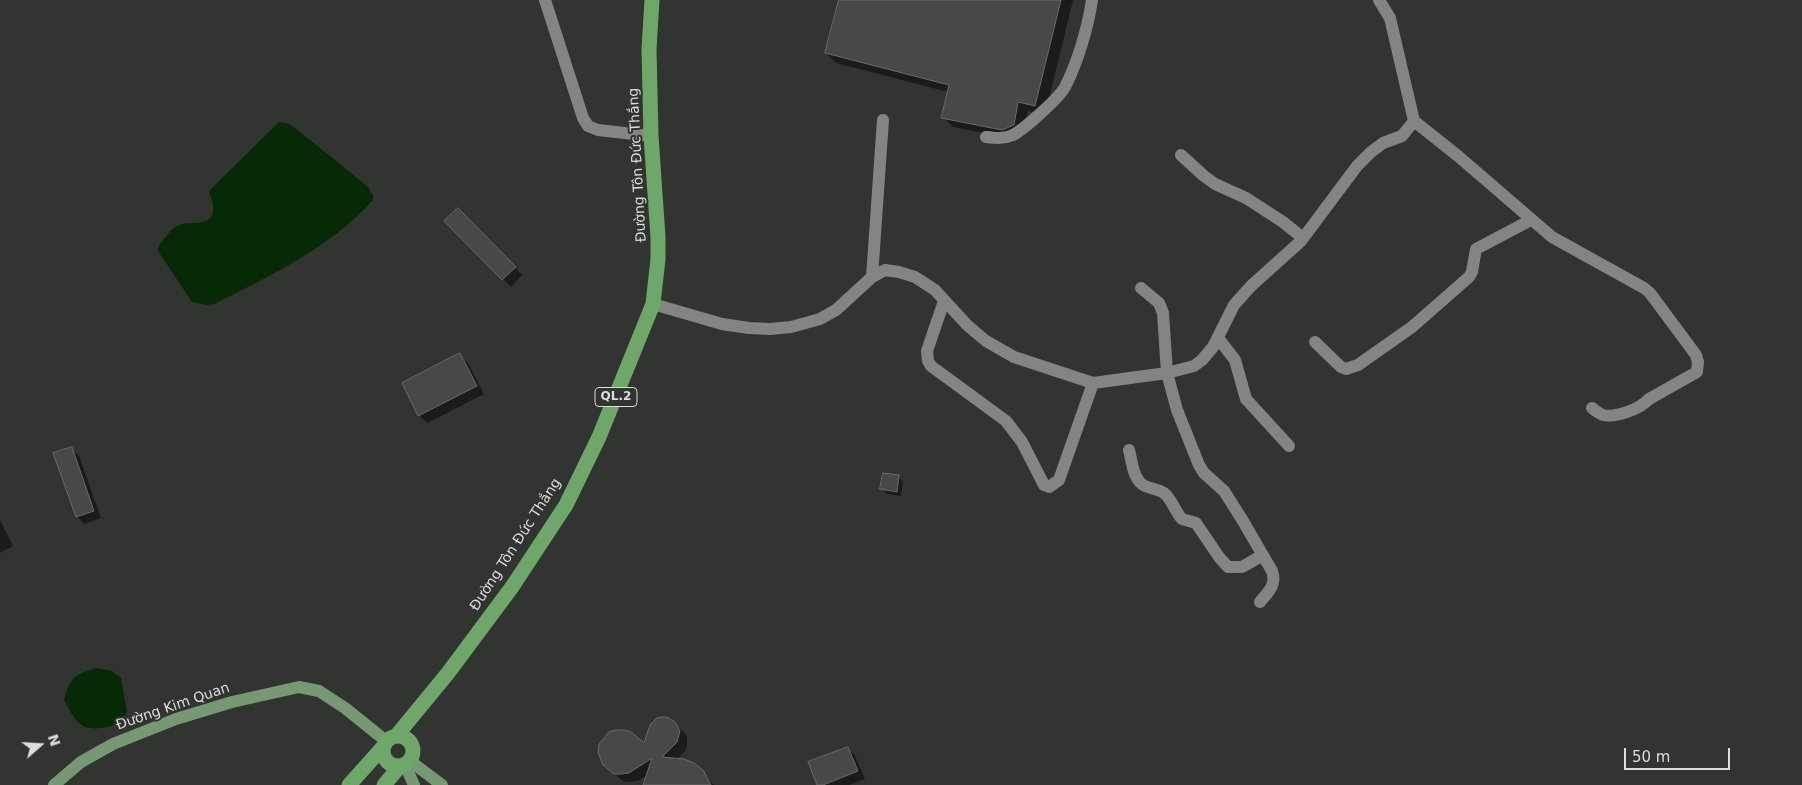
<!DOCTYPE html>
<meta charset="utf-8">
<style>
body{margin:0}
#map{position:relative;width:1802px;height:785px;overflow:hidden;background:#323431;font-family:"DejaVu Sans",sans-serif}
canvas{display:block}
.north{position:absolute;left:15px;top:720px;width:50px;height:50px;-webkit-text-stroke:4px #323431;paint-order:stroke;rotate:71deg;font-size:14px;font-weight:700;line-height:20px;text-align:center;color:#dcdddc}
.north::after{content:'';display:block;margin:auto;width:18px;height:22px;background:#dcdddc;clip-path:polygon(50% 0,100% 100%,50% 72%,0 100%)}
.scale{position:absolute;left:1624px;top:748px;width:106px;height:22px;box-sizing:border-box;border:2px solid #dcdddc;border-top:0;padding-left:6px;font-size:15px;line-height:18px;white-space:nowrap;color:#dcdddc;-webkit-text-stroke:4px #323431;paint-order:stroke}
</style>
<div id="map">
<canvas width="1802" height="785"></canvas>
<div class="north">N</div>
<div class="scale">50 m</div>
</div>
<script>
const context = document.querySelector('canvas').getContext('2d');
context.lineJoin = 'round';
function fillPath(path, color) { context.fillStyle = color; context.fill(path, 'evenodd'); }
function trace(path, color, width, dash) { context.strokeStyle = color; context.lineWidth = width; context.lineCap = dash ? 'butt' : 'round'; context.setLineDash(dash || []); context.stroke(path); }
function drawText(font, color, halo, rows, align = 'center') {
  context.font = font + ' "DejaVu Sans",sans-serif'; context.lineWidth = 4; context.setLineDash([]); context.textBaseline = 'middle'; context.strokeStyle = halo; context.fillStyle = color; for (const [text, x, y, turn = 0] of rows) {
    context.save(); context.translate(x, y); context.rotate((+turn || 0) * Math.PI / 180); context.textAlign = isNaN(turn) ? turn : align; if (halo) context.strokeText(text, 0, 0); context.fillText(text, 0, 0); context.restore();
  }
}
const water = new Path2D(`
 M 279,122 L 287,123 L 294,127 L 367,186 L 373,195 L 373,200 C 331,247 270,276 214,304 L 207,305 L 192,302 L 158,251 C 158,245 161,242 165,238 C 169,233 173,227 179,225 C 187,222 195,224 203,222 C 217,219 214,202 209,193 L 210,190 Z
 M 97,668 L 112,671 L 121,678 L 127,712 L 118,724 C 85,733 80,730 64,700 C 70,678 74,674 97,668 Z`);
const shadow = new Path2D(`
 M 840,0 L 1073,0 L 1045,115 L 1028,111 L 1023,135 L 1013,139 L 953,127 L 943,117 L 948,92 L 836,63 L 826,53 Z
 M 458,209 L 522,275 L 511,287 L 446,221 Z
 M 460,355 L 468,363 L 484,394 L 427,423 L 419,415 Z
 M 71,448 L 79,456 L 101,518 L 84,524 L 77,516 Z
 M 898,477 L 903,482 L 901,496 L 887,494 L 882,489 Z
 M 0,520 L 13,546 L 0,553 Z
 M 675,723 L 687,736 L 687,746 L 685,751 L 677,759 L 702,771 L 714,785 L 644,785 L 648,775 L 638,781 L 624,782 L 604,765 L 645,745 Z
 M 848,748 L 855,756 L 865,779 L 849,785 L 818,785 Z`);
const building = new Path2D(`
 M 839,0 L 1061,0 L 1035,106 L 1018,102 L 1014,125 L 1002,130 L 941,118 L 949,85 L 825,53 Z
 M 458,208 L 516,267 L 502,280 L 444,221 Z
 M 460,353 L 477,386 L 418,416 L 402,383 Z
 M 72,447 L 94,511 L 76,517 L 53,453 Z
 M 883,473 L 899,475 L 897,492 L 880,489 Z
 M 662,717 L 667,717 L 675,722 L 680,731 L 677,742 L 662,757 L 684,759 L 694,763 L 703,770 L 711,785 L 643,785 L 652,758 L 629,773 L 621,774 L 614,774 L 603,765 L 598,752 L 599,744 L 609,732 L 616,730 L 624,730 L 631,732 L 644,743 L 650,725 L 657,718 Z
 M 848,747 L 858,771 L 823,785 L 817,785 L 808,762 Z`);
const minor = new Path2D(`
 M 545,0 L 583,118 L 588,126 L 598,130 L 651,136
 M 1379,0 L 1390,18 L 1414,121 L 1458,156 L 1552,237 L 1644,288 L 1650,293 L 1696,355 L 1698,362 L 1697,372 L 1649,399 C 1640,409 1616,418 1603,415 C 1598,413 1595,410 1592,408
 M 986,137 C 995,138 1004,139 1013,135 C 1024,129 1061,97 1066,85 C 1078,61 1088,27 1092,0
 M 1181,155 L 1204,176 L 1215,184 L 1246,198 L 1283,222 L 1303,238
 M 872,277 L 883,120
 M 1141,288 L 1159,303 L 1163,313 L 1167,373 L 1177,410 L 1199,465 L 1204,473 L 1224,491 L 1243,521 L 1272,571 C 1277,585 1268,592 1260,602
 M 944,301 L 927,351 L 928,361 L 931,366 L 1006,421 L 1022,442 L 1044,485 L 1049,487 L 1059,480 L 1093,383
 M 653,304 L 722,324 L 749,328 L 770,329 L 791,327 L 820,319 L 836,310 L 872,277 L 885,270 L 899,272 L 915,277 L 935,290 L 967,325 L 986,341 L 1014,357 L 1093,383 L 1167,373 L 1194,366 L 1202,360 L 1213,347 L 1234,305 L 1251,286 L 1301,241 L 1357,166 L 1371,152 L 1383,143 L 1402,136 L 1414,121
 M 1218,338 L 1235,360 L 1246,399 L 1289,446
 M 1315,342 L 1341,367 L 1346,369 L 1358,365 L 1412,327 L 1469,277 L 1472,272 L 1476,249 L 1531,220
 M 1129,450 C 1132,461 1133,481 1145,486 C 1151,489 1158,489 1164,493 C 1172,499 1175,512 1182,519 L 1196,523 L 1219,557 L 1228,567 L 1242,567 L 1263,555`);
const major = new Path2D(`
 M 410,761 L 442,785
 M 405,765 L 414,785
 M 54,785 L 81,762 L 113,744 L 176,719 L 232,702 L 299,687 L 319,691 L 345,708 L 386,741`);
const highway = new Path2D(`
 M 397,735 L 448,673 L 512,587 L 566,505 L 599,437 L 653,304 L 658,259 L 658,237 L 651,136 L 649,49 L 652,0
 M383 751a15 15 0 1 1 30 0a15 15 0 1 1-30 0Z
 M 349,785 L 384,746
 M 384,785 L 400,766`);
const shields = [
 [616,397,42]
];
const shieldNames = [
 ["QL.2",616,397]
];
const streetNames = [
 ["Đường Tôn Đức Thắng",638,165,-93],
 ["Đường Tôn Đức Thắng",516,545,-57],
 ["Đường Kim Quan",173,707,-19]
];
fillPath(water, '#062a05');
fillPath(shadow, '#0007');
fillPath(building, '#474947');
trace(building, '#686b68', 1);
trace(minor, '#838582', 12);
trace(major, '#769973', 12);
trace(highway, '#6ea769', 15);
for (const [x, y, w] of shields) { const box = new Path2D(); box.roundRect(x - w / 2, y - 9.5, w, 19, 4); context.fillStyle = '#323431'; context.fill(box); trace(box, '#dcdddc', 1); }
drawText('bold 12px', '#dcdddc', null, shieldNames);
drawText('14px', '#dcdddc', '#323431', streetNames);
</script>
